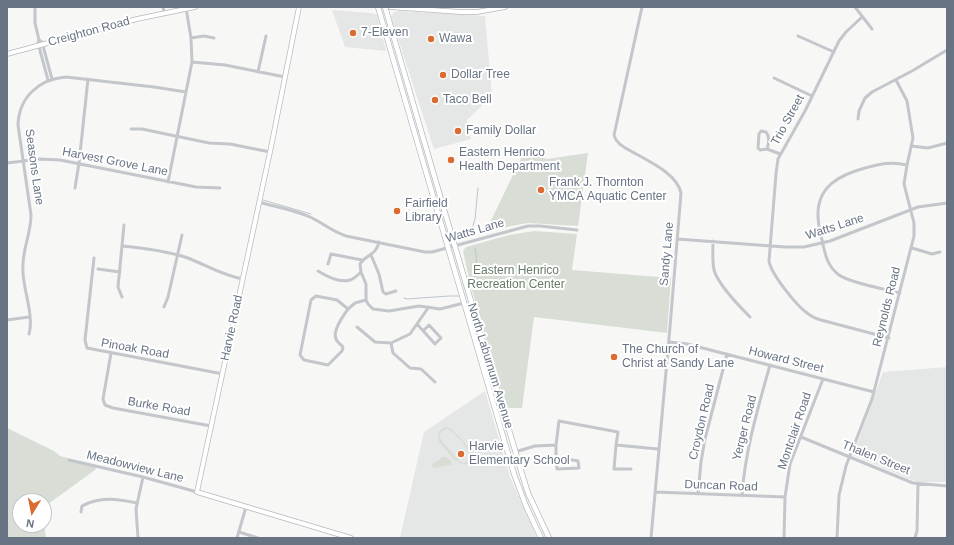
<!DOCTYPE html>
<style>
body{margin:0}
#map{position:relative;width:954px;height:545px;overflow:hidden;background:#f7f7f5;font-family:Arial,sans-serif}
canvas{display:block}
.frame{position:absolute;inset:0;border:8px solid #687484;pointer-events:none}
.north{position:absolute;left:12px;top:493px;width:40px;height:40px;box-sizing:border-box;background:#fff;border:1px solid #c3c7ce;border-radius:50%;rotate:190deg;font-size:11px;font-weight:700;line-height:16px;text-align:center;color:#687484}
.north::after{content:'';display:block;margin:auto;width:14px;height:18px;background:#da6c32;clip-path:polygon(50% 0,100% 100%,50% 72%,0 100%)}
</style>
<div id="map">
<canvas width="954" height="545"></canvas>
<div class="frame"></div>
<div class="north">N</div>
</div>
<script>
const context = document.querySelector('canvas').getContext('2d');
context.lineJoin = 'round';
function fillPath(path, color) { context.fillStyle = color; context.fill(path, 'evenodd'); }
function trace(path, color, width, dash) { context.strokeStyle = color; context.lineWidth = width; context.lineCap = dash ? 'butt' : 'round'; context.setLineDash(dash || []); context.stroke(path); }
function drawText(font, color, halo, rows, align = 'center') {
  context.font = font + ' Arial,sans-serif'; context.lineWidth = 4; context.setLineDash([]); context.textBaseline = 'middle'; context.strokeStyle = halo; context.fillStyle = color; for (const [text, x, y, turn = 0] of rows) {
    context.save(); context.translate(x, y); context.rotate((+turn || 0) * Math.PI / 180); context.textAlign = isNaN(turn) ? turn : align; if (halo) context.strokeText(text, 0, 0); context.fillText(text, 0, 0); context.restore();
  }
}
const built = new Path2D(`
 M 332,10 L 371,13 L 377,15 L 386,51 L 345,47 Z
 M 399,11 L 485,16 L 492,96 L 467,120 L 471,139 L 434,149 L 391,17 L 394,12 Z
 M 947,367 L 947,482 L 917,482 L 853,455 L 883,372 Z
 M 485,391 L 510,477 L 537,538 L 400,538 L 424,432 Z`);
const green = new Path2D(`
 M 524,152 L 547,159 L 588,153 L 578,226 L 528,223 L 511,226 L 485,233 Z
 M 534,231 L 577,234 L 572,270 L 671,278 L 667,333 L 534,317 L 522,408 L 506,408 L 470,283 L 463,251 L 466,247 L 509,235 Z
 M 447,427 C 455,430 473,450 472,459 C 462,475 447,450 439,442 L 438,438 L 438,432 L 443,428 ZM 447,429 C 454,431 470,450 471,457 L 468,461 L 464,463 L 460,462 L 441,440 L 439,437 L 441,432 Z
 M 7,428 L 54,451 L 60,456 L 98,466 L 95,470 L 44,507 L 44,501 L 20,501 L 20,525 L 44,525 L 44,524 L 46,538 L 7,538 Z
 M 442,457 L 446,457 L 451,461 L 451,465 L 433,468 L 432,464 L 438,461 Z`);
const stream = new Path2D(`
 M 263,200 L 311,214
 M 473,235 L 472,229 L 475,219 L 478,188
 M 471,283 C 478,275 477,258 475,248
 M 404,298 L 407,299 L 449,296 L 459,296`);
const street = new Path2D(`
 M 35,7 L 35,23 L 39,40 L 38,43 L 48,80
 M 163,7 L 164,12
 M 642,7 L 614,135 C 616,143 622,146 629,150 C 646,160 677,173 681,193 L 670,327 L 651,538
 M 855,7 L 872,29
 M 862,17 L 846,32 L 839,41 L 805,111 L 778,159 L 776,174 L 769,261 C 771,274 796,305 807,313 C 811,316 816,319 821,320 L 889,338
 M 798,36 L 834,52
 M 191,38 L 204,36 L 214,38
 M 39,40 L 42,42 L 52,79
 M 192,62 L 225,65 L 285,77
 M 258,72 L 266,36
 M 774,78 L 812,96
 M 858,119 L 859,111 L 865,98 L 872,92 L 912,71 L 947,50
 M 131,129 L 142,129 L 209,143 L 230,144 L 270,152
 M 911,146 L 928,148 L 947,143
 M 767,149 C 769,143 770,137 766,132 L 761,131 L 759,134 L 758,148 L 760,150 L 767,149 L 780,154
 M 7,163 L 40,159 L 60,160 L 196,187 L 220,188
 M 168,182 L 192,62 L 191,38 L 186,8
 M 75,188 L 79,163 L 88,79
 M 259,202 C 276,207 294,210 310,217 C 323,223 331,231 346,236 L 425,252 L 432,252 L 528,226 L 540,226 L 577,230
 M 677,239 L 785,247 L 804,247 L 830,241 L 918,207 L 947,203
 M 713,241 C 713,251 712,260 714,270 C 718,284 739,306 750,317
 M 379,242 C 376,256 366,254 360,264 L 361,272 L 366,284 L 366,300 L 368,304 L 373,309 L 389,311 L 419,306 L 440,309 L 464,303
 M 122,246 C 144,248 167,251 188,258 C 208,266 221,275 243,279
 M 912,248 L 932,254 L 940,252
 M 371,255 L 379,274 L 383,292 L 386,294 L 396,291
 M 94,258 L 85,340 L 87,348 L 223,374
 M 328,264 L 331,254 L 362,260
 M 98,269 L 120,272
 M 318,271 C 326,276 340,283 350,280 C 354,279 358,275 361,272
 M 900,293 C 885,289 850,283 839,275 C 827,266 825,254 822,240 C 820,232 818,224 818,216 C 817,186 840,175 865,168 C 880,164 891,161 907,165
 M 316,296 L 337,300 L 348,309 C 343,316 332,331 336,339 C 337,342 341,345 343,347 L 342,351 L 328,365 L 304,360 L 300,355 L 311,300 Z
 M 122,297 L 118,287 L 124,225
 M 164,307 L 168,297 L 182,235
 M 348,309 L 355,303 L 366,300
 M 7,320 L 29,317
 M 417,324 L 435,344 L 441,338 L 429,325 L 423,331
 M 357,327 L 375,342 L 391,343 L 410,334 L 428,308
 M 29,334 C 34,316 24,292 23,273 C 21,250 31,236 31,215 L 18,125 C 19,97 39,79 66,77 L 154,87 L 186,92
 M 669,342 L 687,344 L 874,392
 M 391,343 L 393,353 L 410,368 L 421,369 L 435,382
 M 111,353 L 103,399 L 105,405 L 113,408 L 211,426
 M 801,437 L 913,483 L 947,486
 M 556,445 L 556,457
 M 616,445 L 614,469 L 631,469
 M 515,452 L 535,446 L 556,445 L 559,421 L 618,432 L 616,445 L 658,449
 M 556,457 L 578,461 L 579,468 L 557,469 Z
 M 69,460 L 143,477 L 197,492
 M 655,492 L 785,497
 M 698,494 L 701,462 L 705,439 L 727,354
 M 742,495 C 745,451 758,408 770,365
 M 81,512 L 82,506 C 100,496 118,499 137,503
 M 239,532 L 258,538
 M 138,538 L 136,509 L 143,477
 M 237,538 L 246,507
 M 784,538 L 785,497 L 790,464 L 823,379
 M 837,538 L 839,495 L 846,466 L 872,399 L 914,236 L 914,223 L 904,184 L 907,165 L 913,138 L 907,101 L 896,80
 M 915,538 L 917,531 L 918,484`);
const secondary = new Path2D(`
 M 299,7 L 270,152 L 197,492 L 351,538
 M 390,7 L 460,12 L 477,12 L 505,7
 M 7,54 L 137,19 L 195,7`);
const primary = new Path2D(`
 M 378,7 L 514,474 L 526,506 L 541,538
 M 385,7 C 430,163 476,318 522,474 L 528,493 L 549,538`);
const markers = [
 [353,33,4,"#da6c32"],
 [431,39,4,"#da6c32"],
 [443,75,4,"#da6c32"],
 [435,100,4,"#da6c32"],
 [458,131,4,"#da6c32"],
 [451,160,4,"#da6c32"],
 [541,190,4,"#da6c32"],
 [397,211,4,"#da6c32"],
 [614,357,4,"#da6c32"],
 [461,454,4,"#da6c32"]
];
const streetNames = [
 ["Creighton Road",89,32,-15],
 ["Trio Street",788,120,-61],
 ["Harvest Grove Lane",115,162,11],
 ["Seasons Lane",34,167,82],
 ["Watts Lane",835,227,-18],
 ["Watts Lane",475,231,-16],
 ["Sandy Lane",667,254,-85],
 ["Reynolds Road",887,307,-76],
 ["Harvie Road",232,328,-78],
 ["Pinoak Road",135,349,10],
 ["Howard Street",786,360,14],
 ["North Laburnum Avenue",490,366,73],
 ["Burke Road",159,407,10],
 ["Croydon Road",702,422,-77],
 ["Yerger Road",745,428,-76],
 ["Montclair Road",795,431,-71],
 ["Thalen Street",876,458,22],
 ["Meadowview Lane",135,467,14],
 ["Duncan Road",721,486,2]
];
const poiNames = [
 ["7-Eleven",361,33],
 ["Wawa",439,39],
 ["Dollar Tree",451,75],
 ["Taco Bell",443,100],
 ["Family Dollar",466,131],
 ["Eastern Henrico",459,153],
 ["Health Department",459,167],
 ["Frank J. Thornton",549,183],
 ["YMCA Aquatic Center",549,197],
 ["Fairfield",405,204],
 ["Library",405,218],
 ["The Church of",622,350],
 ["Christ at Sandy Lane",622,364],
 ["Harvie",469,447],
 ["Elementary School",469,461]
];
const parkNames = [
 ["Eastern Henrico",516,271],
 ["Recreation Center",516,285]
];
fillPath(built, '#e5e6e6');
fillPath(green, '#d8ded6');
trace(stream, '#bdc5cb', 1);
trace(secondary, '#b6b9be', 5.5);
trace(primary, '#b6babe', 6);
trace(street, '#c3c6ca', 3);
trace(secondary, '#fff', 4);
trace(primary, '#fff', 4.5);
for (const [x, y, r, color] of markers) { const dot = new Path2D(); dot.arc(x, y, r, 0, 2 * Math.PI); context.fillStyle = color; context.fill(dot); trace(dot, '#fff', 1.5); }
drawText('12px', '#687484', '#fff', streetNames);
drawText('12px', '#687484', '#fff', poiNames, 'left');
drawText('12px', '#687b66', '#fff', parkNames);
</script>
